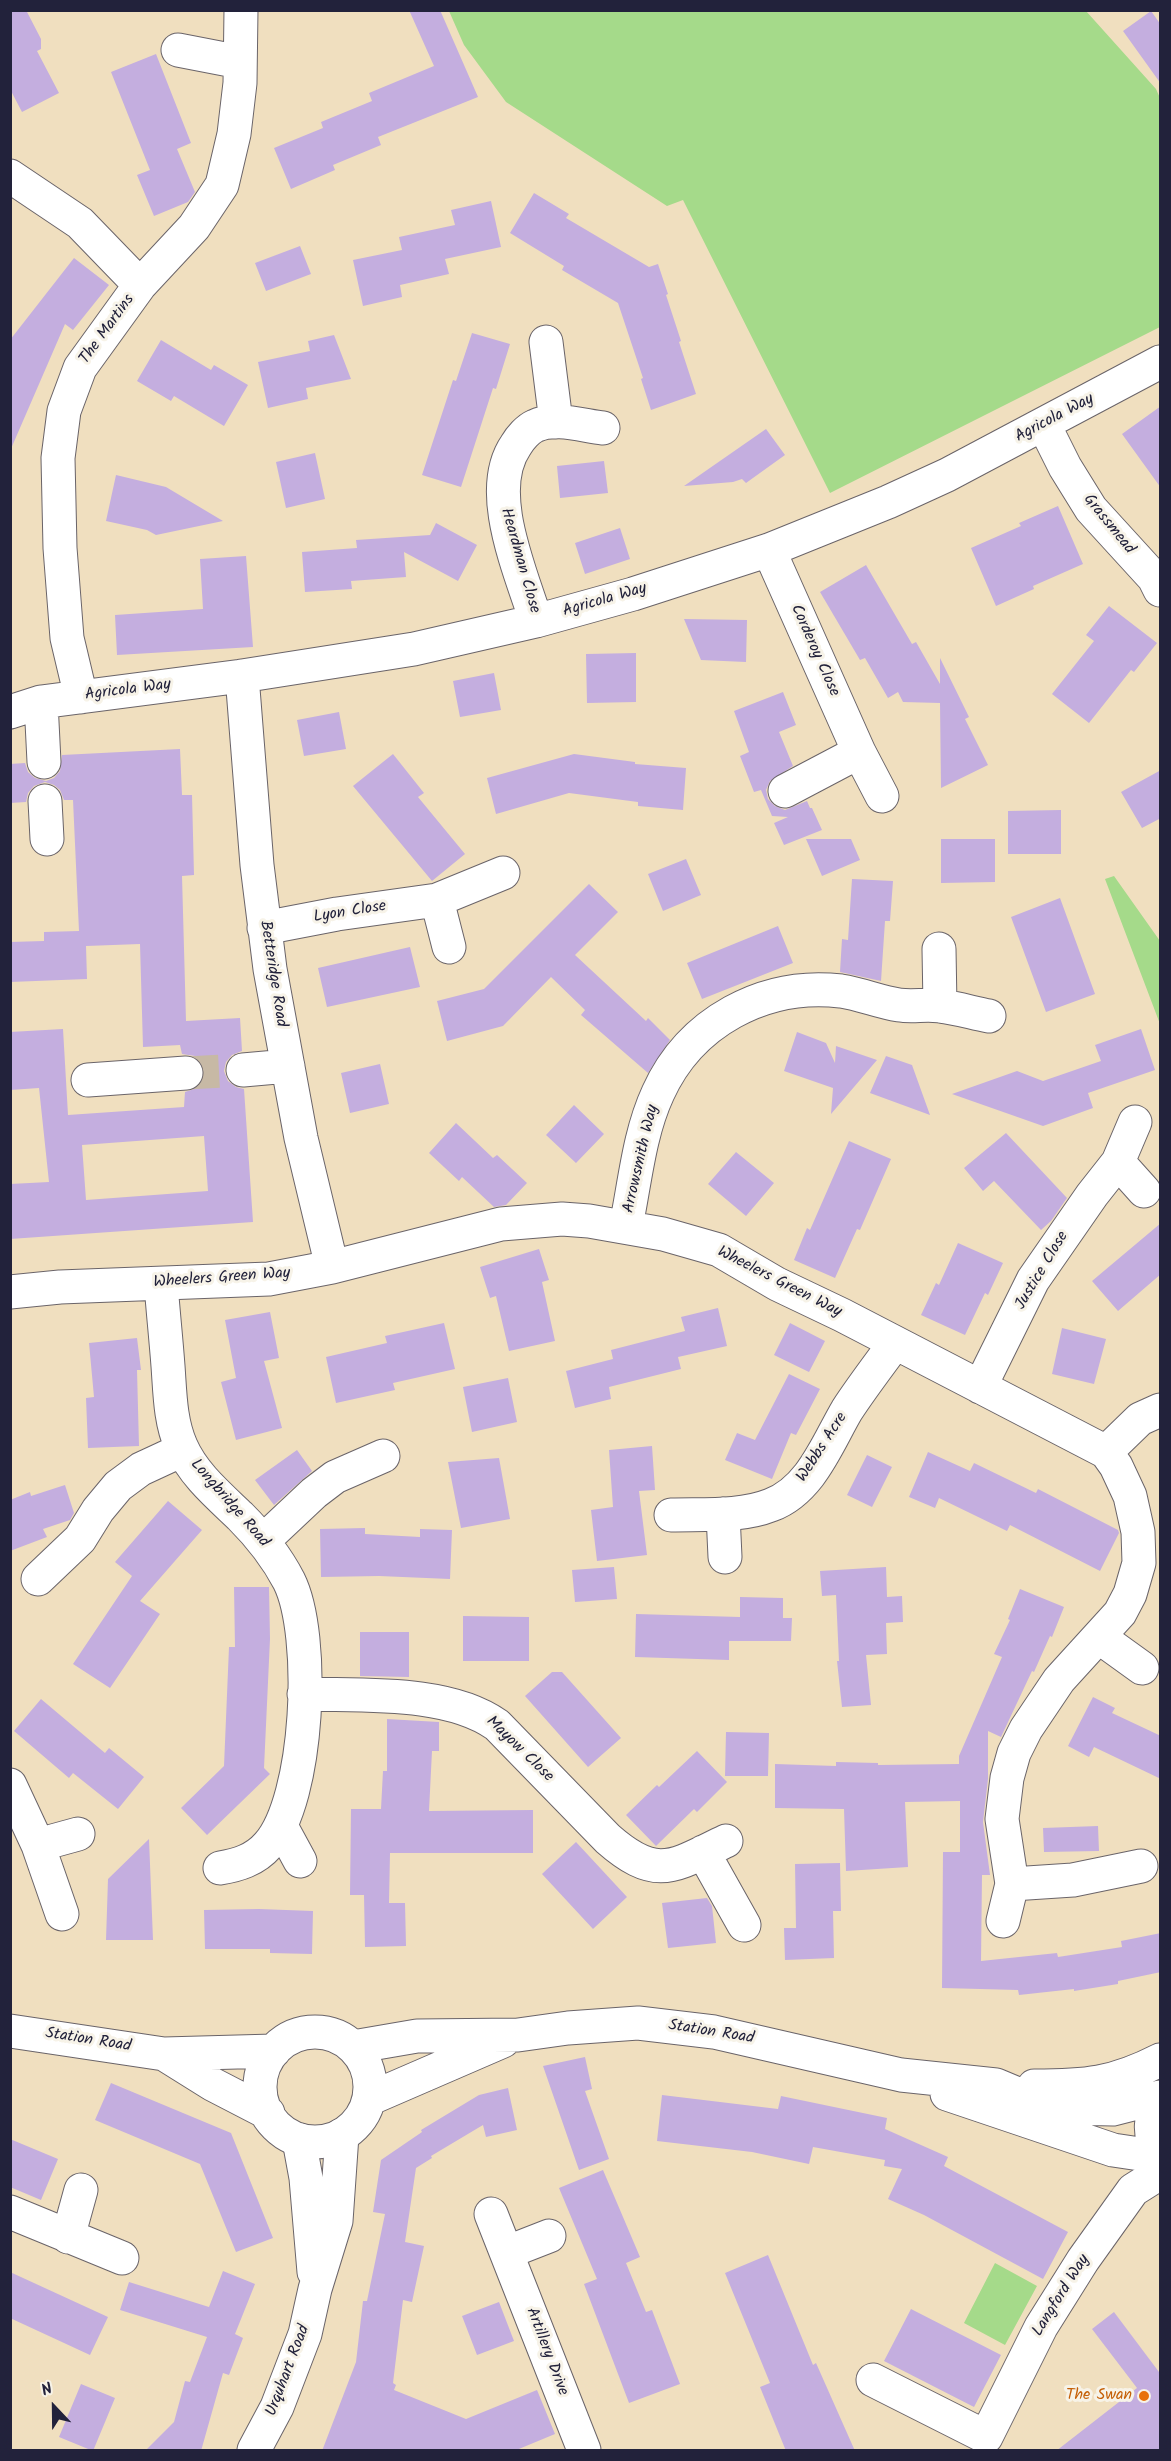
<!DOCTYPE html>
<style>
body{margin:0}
#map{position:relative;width:1171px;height:2461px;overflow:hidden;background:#f0dfbf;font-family:Kalam,sans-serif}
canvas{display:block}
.frame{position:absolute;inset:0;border:12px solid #22223b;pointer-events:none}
.north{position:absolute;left:24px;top:2377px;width:60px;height:60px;-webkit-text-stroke:4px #f7f3e8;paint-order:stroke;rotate:338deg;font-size:16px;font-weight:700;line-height:24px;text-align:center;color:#22223b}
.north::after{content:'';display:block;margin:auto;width:21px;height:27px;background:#22223b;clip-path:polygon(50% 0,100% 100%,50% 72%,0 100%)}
</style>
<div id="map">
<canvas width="1171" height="2461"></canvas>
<div class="frame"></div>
<div class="north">N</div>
</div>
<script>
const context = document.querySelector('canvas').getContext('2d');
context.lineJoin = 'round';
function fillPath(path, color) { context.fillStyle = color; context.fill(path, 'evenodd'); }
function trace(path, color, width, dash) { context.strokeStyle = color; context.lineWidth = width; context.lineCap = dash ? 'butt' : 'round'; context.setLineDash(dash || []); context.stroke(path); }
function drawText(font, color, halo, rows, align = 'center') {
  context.font = font + ' Kalam,sans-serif'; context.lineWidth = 6; context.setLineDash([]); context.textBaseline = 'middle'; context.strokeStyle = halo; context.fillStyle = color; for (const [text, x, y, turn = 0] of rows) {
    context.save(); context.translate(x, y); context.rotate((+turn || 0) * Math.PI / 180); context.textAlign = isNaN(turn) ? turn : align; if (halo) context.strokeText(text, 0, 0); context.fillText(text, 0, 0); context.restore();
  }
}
const green = new Path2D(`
 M 449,11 L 1086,11 L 1156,89 L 1160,98 L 1160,327 L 830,493 L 683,200 L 667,206 L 506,102 L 464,45 Z
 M 1114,876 L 1160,941 L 1160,1024 L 1105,879 Z
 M 995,2263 L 1037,2286 L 1005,2345 L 964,2323 Z`);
const building = new Path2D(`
 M 10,10 L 26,10 L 41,39 L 41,49 L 37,51 L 59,93 L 22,112 L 10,89 Z
 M 409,10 L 440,10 L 478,97 L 378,137 L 381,145 L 333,165 L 335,170 L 291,189 L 274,148 L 323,128 L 321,122 L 372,101 L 369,93 L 434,66 Z
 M 1151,11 L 1161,25 L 1161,84 L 1123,31 Z
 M 156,54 L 191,143 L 177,149 L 195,192 L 188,202 L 154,216 L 137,175 L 150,170 L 111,72 Z
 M 534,193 L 569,214 L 566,218 L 649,267 L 658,264 L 668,294 L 666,295 L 681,341 L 679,342 L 696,394 L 651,410 L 641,379 L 643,378 L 618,303 L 562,270 L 564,266 L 510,233 Z
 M 491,201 L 501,247 L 445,259 L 449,274 L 400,285 L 402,297 L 363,306 L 353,260 L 402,250 L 399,237 L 455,225 L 451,210 Z
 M 300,246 L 311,274 L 266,291 L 255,263 Z
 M 74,258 L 109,285 L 73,330 L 65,324 L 10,451 L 10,340 Z
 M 472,333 L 510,344 L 496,389 L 493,388 L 461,487 L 422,475 L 453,380 L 456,381 Z
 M 334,335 L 351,379 L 306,388 L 308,399 L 268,408 L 258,362 L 310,351 L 308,341 Z
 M 161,340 L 211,370 L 214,365 L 248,385 L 224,426 L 174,396 L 171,401 L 137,381 Z
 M 1161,406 L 1161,488 L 1122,434 Z
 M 766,429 L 785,455 L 746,483 L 742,479 L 733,482 L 684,486 Z
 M 315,453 L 325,499 L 286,508 L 276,462 Z
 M 604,461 L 608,493 L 560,498 L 557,466 Z
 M 116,475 L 166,487 L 223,521 L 156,535 L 147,530 L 106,521 Z
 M 1058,506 L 1083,564 L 1033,586 L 1034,589 L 996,606 L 971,548 L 1021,526 L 1019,523 Z
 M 436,523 L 477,545 L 458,581 L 404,552 L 406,577 L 351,581 L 352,589 L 305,592 L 302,552 L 357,548 L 356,540 L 430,535 Z
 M 620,528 L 630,559 L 585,574 L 575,543 Z
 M 246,556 L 253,647 L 117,655 L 115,615 L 203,609 L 200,559 Z
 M 866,565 L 912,644 L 916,642 L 940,684 L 940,658 L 969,717 L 965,719 L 988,765 L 941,788 L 940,703 L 903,702 L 898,692 L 888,698 L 865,658 L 860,660 L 820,592 Z
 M 1109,606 L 1157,643 L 1134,672 L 1131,670 L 1089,723 L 1052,694 L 1094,641 L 1086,635 Z
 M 684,619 L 747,620 L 746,662 L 701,660 Z
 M 636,653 L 636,702 L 587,703 L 586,654 Z
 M 494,673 L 501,710 L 460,717 L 453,681 Z
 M 783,692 L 796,725 L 779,732 L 793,766 L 770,781 L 766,790 L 768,799 L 775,806 L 785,810 L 807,801 L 810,808 L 812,808 L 822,830 L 784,845 L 774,823 L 788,817 L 772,816 L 761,790 L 754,792 L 740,756 L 749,752 L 734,711 Z
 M 339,712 L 346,749 L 304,756 L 297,720 Z
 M 180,749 L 182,795 L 192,795 L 194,875 L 182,876 L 186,1021 L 240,1018 L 242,1051 L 232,1055 L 226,1062 L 224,1071 L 228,1081 L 236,1087 L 244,1089 L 253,1222 L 10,1239 L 10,1184 L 49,1182 L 39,1088 L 10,1090 L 10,1032 L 63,1029 L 68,1115 L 184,1107 L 185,1092 L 197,1088 L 203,1081 L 205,1072 L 202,1063 L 195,1056 L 182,1054 L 180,1045 L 143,1047 L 140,944 L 86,946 L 87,979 L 10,982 L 10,942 L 44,941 L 44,932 L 79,931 L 73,800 L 64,800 L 60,790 L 54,785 L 45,782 L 34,786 L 28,793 L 26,802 L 10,803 L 10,764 L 25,763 L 28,772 L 35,778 L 46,781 L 54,778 L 60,771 L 62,755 ZM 204,1136 L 208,1191 L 86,1200 L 82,1145 Z
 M 393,754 L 424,793 L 418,797 L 465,854 L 432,881 L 353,786 Z
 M 574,754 L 635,762 L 635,764 L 686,768 L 683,810 L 638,806 L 638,802 L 569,793 L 496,814 L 487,778 Z
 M 1161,770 L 1161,818 L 1142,828 L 1121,792 Z
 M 1061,810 L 1061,854 L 1008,854 L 1008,811 Z
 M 806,839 L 851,839 L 860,860 L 822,876 Z
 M 941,839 L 995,839 L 995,882 L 941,883 Z
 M 686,859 L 701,895 L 663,911 L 648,874 Z
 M 852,879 L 893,881 L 890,921 L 885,921 L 881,981 L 840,972 L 842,939 L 848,940 Z
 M 589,884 L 618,912 L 575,955 L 646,1021 L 648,1018 L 670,1040 L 648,1073 L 581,1015 L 585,1010 L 551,977 L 503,1026 L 447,1041 L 437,1001 L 484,989 Z
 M 1060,898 L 1095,994 L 1046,1012 L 1011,917 Z
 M 778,926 L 793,963 L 702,999 L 687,963 Z
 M 410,947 L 420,987 L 327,1007 L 318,968 Z
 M 1141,1029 L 1155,1070 L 1088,1093 L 1093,1108 L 1043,1126 L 952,1094 L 1017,1071 L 1043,1081 L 1101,1061 L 1095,1045 Z
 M 797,1032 L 826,1043 L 835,1063 L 836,1046 L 877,1060 L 831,1114 L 833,1088 L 784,1071 Z
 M 886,1056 L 912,1065 L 930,1115 L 870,1093 Z
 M 380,1064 L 389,1104 L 350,1113 L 341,1073 Z
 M 574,1105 L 604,1134 L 576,1163 L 546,1135 Z
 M 456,1123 L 493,1158 L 497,1155 L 527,1183 L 506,1205 L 494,1207 L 462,1177 L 459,1181 L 429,1153 Z
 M 1006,1133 L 1067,1198 L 1051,1221 L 1041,1230 L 994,1181 L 983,1191 L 964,1168 Z
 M 849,1141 L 891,1159 L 860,1230 L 857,1229 L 835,1278 L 794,1260 L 807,1228 L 810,1230 Z
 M 736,1152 L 774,1183 L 746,1216 L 708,1184 Z
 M 1161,1223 L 1161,1274 L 1118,1311 L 1092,1281 Z
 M 958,1243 L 1003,1263 L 988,1295 L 985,1293 L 965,1335 L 921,1315 L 936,1283 L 939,1285 Z
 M 539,1249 L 549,1280 L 542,1282 L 555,1341 L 509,1351 L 496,1296 L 490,1298 L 480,1267 Z
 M 718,1308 L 727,1346 L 678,1357 L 681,1369 L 609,1387 L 611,1399 L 575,1408 L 566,1371 L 613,1359 L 611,1350 L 685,1331 L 681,1317 Z
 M 270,1312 L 279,1358 L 264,1361 L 282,1428 L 236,1440 L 221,1382 L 236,1378 L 225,1320 Z
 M 444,1323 L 455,1369 L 393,1383 L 395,1390 L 336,1403 L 326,1357 L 387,1343 L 385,1336 Z
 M 790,1323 L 825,1341 L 809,1372 L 774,1355 Z
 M 1062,1328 L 1106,1339 L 1094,1384 L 1052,1374 Z
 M 137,1338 L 141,1370 L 137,1370 L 139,1446 L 88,1448 L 86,1398 L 94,1397 L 89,1343 Z
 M 789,1374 L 820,1389 L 796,1435 L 791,1433 L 772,1479 L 725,1460 L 737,1433 L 755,1440 Z
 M 508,1378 L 517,1422 L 472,1432 L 463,1387 Z
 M 652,1446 L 655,1490 L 639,1491 L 647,1555 L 597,1561 L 591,1510 L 613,1507 L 609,1450 Z
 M 297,1450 L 312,1471 L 274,1505 L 255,1480 Z
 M 928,1452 L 970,1471 L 974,1463 L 1036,1493 L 1038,1489 L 1118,1530 L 1119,1533 L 1100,1571 L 1010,1525 L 1007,1531 L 939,1498 L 935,1508 L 909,1497 Z
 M 867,1455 L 892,1467 L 872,1507 L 847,1495 Z
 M 499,1458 L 510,1519 L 461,1528 L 448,1462 Z
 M 65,1485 L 74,1513 L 70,1520 L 43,1529 L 47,1537 L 10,1551 L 10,1500 L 30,1492 L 31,1496 Z
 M 168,1501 L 202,1530 L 140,1601 L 160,1614 L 110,1688 L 73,1664 L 132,1576 L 115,1562 Z
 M 365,1528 L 365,1534 L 420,1537 L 420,1529 L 452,1530 L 450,1579 L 379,1576 L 321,1577 L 320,1529 Z
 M 614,1567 L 617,1599 L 575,1602 L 572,1570 Z
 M 886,1567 L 887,1597 L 902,1596 L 903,1622 L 886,1623 L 887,1654 L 866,1655 L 871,1705 L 842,1707 L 837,1661 L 839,1661 L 836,1595 L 822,1596 L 820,1571 Z
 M 234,1587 L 269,1587 L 270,1639 L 264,1768 L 270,1774 L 207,1835 L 181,1808 L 224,1766 L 229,1647 L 235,1647 Z
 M 1020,1589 L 1064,1607 L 1052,1637 L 1050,1636 L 1034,1672 L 1032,1671 L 1001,1737 L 988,1731 L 988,1779 L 983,1822 L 990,1875 L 982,1875 L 981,1961 L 1057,1953 L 1058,1957 L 1122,1947 L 1121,1941 L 1161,1933 L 1161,1972 L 1118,1981 L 1118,1984 L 1074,1991 L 1074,1989 L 1019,1995 L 1018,1990 L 942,1988 L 943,1852 L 960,1852 L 960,1801 L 905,1802 L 908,1867 L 846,1871 L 844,1809 L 775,1808 L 775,1764 L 836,1766 L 836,1762 L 878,1763 L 878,1765 L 959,1764 L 959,1756 L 1002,1657 L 994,1654 L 1010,1620 L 1008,1619 Z
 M 740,1597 L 783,1598 L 783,1618 L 792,1618 L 791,1641 L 729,1641 L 729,1660 L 635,1657 L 636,1614 L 740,1617 Z
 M 463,1616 L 529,1617 L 529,1661 L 463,1661 Z
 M 360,1632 L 409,1632 L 409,1677 L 360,1676 Z
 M 552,1672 L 562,1672 L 621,1738 L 588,1767 L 525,1696 Z
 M 1093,1697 L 1115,1708 L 1112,1713 L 1161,1736 L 1161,1779 L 1094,1747 L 1089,1757 L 1068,1746 Z
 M 41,1699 L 105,1753 L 109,1748 L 144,1777 L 118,1809 L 73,1773 L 69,1778 L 14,1731 Z
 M 387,1719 L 439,1722 L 439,1751 L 432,1751 L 429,1811 L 533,1810 L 533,1853 L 390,1853 L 389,1903 L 405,1903 L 406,1946 L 365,1947 L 364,1895 L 350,1895 L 351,1809 L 381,1809 L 383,1771 L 387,1771 Z
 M 726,1732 L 769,1733 L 768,1776 L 725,1776 Z
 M 697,1751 L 727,1782 L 697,1812 L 694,1809 L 656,1846 L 626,1815 L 657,1785 L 659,1787 Z
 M 1098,1826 L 1099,1851 L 1044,1852 L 1043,1828 Z
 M 149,1839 L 153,1940 L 106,1940 L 108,1879 Z
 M 576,1842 L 627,1897 L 593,1929 L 542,1874 Z
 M 840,1863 L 841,1911 L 833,1911 L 834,1958 L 785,1960 L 784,1928 L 796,1928 L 795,1864 Z
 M 707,1898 L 712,1906 L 716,1943 L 668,1948 L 662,1903 Z
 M 259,1909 L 313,1911 L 312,1954 L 270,1953 L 270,1949 L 205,1949 L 204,1910 Z
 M 585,2057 L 592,2089 L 585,2091 L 609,2159 L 579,2170 L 543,2066 Z
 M 111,2083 L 231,2133 L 273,2238 L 236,2252 L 200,2164 L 95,2120 Z
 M 508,2088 L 517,2130 L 486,2137 L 483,2125 L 431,2156 L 432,2158 L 416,2168 L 405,2242 L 424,2246 L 412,2302 L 403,2300 L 393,2383 L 396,2385 L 394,2390 L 466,2419 L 537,2390 L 555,2434 L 514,2451 L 322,2451 L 356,2362 L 363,2301 L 367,2301 L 385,2214 L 373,2212 L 381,2160 L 422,2132 L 421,2130 L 479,2095 Z
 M 662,2095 L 778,2109 L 781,2096 L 887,2118 L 885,2129 L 948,2157 L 944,2166 L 1068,2232 L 1043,2279 L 924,2215 L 888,2199 L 902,2169 L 884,2166 L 885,2160 L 813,2147 L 809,2164 L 752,2152 L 657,2141 Z
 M 10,2139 L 58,2159 L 41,2200 L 10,2187 Z
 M 603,2170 L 640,2257 L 626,2263 L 646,2312 L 652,2310 L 680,2384 L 629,2403 L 584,2284 L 597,2279 L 559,2188 Z
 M 768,2255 L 813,2365 L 816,2363 L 855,2451 L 786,2451 L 760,2387 L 770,2383 L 725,2273 Z
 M 223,2271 L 255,2284 L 235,2334 L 243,2338 L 229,2375 L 223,2373 L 201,2451 L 145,2451 L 174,2422 L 185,2381 L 190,2382 L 207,2337 L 120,2310 L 129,2282 L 209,2307 Z
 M 10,2272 L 108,2317 L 90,2355 L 10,2318 Z
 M 499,2302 L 514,2341 L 477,2355 L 462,2316 Z
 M 911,2309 L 1001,2355 L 974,2407 L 884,2361 Z
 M 1114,2312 L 1159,2372 L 1161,2370 L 1161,2451 L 1056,2451 L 1137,2388 L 1092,2329 Z
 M 81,2384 L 115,2398 L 93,2451 L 59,2437 Z`);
const minorTunnel = new Path2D(`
 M 186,1073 L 243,1070`);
const minor = new Path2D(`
 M 178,50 L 240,62
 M 10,176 L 80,223 L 140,285
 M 546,342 L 556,422
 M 1044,425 L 1065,467 L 1091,509 L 1154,578 L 1160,590
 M 769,550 L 859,752 L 882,796
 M 536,621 C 521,572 484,491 516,445 C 520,438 528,429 535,426 C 554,416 584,426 603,428
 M 242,676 L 257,865 L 270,969 L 301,1138 L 332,1267
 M 81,697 L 67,638 L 60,548 L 58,458 L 64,411 L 80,368 L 140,285 L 194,227 L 222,185 L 234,134 L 240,83 L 241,10
 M 41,702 L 44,762
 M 10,712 L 41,702 L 242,676 L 414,649 L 536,621 L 633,594 L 769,550 L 888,502 L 947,475 L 1160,362
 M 785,791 L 859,752
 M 45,801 L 47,839
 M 437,900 L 449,947
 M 264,928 L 337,914 L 437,900 L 503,873
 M 939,949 L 940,1006
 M 243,1070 L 288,1066
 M 88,1080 L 186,1073
 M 1118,1162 L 1144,1191
 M 626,1226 C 635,1182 639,1134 658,1093 C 690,1022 764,982 841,991 C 861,994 879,1002 899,1005 C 912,1007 927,1004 940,1006 C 957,1008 973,1013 989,1016
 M 161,1284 C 163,1311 166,1339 168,1366 C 170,1393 170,1421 181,1446 C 193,1474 218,1495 240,1516 C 259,1535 276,1556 289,1581 C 316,1635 309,1799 268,1845 C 255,1860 238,1865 220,1868
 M 10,1292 L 60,1287 L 269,1279 L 332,1267 L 501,1224 L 562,1219 L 589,1221 L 663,1234 L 719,1250 L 777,1284 L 842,1315 L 1106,1452 L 1116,1466 L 1130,1496 L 1138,1532 L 1139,1563 L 1130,1594 L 1120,1613 L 1059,1680 L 1026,1729 L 1014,1753 L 1007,1778 L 1002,1819 L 1012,1884 L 1003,1921
 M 980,1387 L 1033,1280 L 1092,1195 L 1118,1162 L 1135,1122
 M 1106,1452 L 1140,1419 L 1160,1410
 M 723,1514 L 725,1557
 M 671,1515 C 704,1514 741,1517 771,1505 C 811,1490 827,1444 847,1410 C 862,1387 879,1365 895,1343
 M 263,1541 L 314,1493 L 335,1477 L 383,1456
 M 38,1579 L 80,1539 L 98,1510 L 118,1486 L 141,1469 L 182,1450
 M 1099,1637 L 1142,1668
 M 304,1694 C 363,1696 448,1690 497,1725 L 608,1839 C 657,1882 674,1866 726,1841
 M 10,1785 L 38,1845 L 62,1914
 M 281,1826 L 300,1861
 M 38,1845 L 78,1834
 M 703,1852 L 744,1925
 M 1012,1884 L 1073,1880 L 1141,1866
 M 299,2140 L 306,2178 L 314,2272
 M 10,2212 L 122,2258
 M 491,2214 L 584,2450
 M 68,2237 L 81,2190
 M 508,2252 L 549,2236
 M 873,2380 L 986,2437 L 1041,2327 L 1083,2260 L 1133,2190 L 1160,2173
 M 254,2450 L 277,2407 L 305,2334 L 315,2289 L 336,2221 L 342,2135`);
const tertiary = new Path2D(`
 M 10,2031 L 164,2054 L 274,2051
 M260 2087a55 55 0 1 1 110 0a55 55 0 1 1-110 0Z
 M 353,2047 L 417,2036 L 518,2035 L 568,2028 L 638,2023 L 714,2032 L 901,2075 L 996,2085 L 1027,2098 L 1069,2108 L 1113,2109 L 1160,2097
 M 164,2054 L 212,2084 L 268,2113
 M 1034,2086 C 1086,2086 1113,2084 1160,2060
 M 947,2094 L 1113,2150 L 1160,2157
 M 369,2099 L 503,2041
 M 1160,2099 C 1150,2115 1147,2136 1160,2152`);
const markers = [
 [1144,2396,6,"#e8710a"]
];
const streetNames = [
 ["The Martins",108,330,-54],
 ["Agricola Way",1055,419,-28],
 ["Grassmead",1108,525,51],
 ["Heardman Close",519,561,74],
 ["Agricola Way",605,601,-16],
 ["Corderoy Close",814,651,66],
 ["Agricola Way",128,691,-7],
 ["Lyon Close",350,913,-9],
 ["Betteridge Road",272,974,81],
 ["Arrowsmith Way",642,1159,-77],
 ["Justice Close",1043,1271,-59],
 ["Wheelers Green Way",222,1279,-4],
 ["Wheelers Green Way",779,1283,27],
 ["Webbs Acre",823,1448,-57],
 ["Longbridge Road",229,1504,49],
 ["Mayow Close",519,1750,44],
 ["Station Road",711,2033,9],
 ["Station Road",88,2041,9],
 ["Langford Way",1062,2296,-58],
 ["Artillery Drive",546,2352,69],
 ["Urquhart Road",289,2371,-69]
];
const foodNames = [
 ["The Swan",1132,2396]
];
fillPath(green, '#a5da8a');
fillPath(building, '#c4aedf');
trace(minorTunnel, '#c7b9a5', 33, [33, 16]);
trace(minor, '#6a6469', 35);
trace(tertiary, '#6a6469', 35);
trace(minor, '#fff', 33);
trace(tertiary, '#fff', 33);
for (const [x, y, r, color] of markers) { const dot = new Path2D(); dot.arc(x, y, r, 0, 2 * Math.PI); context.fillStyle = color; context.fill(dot); trace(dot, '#f7f3e8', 2); }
drawText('16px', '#22223b', '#f7f3e8', streetNames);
drawText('16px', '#c56008', '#f7f3e8', foodNames, 'right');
</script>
